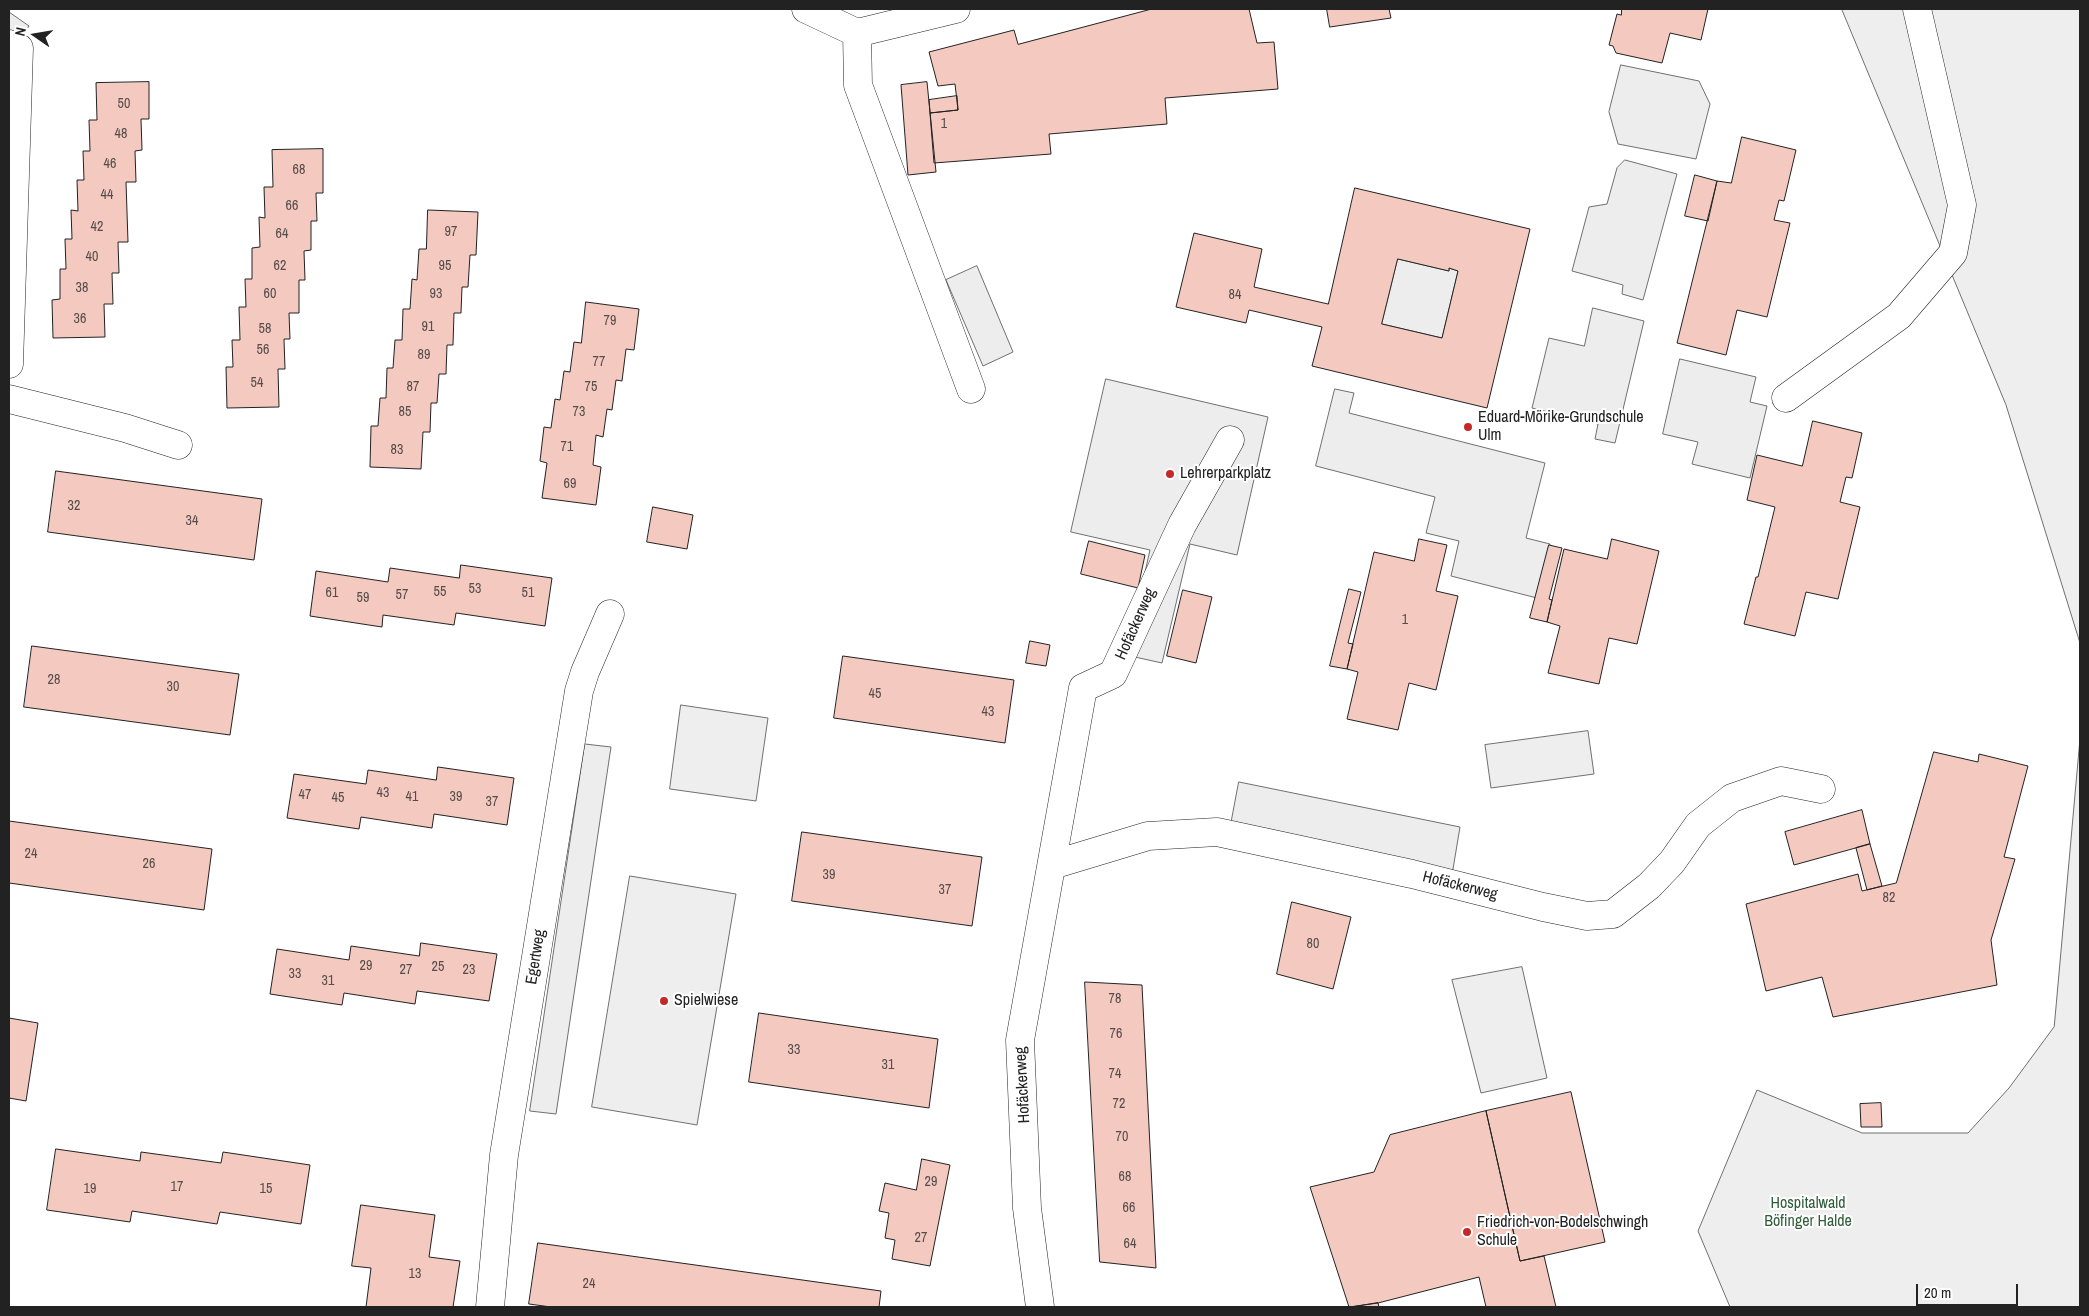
<!DOCTYPE html>
<meta charset="utf-8">
<style>
body{margin:0}
#map{position:relative;width:2089px;height:1316px;overflow:hidden;background:#fff;font-family:"Archivo Narrow",sans-serif}
canvas{display:block}
.frame{position:absolute;inset:0;border:10px solid #222;pointer-events:none}
.north{position:absolute;left:10px;top:10px;width:50px;height:50px;-webkit-text-stroke:4px #fff;paint-order:stroke;rotate:283deg;font-size:14px;font-weight:700;line-height:20px;text-align:center;color:#222}
.north::after{content:'';display:block;margin:auto;width:18px;height:22px;background:#222;clip-path:polygon(50% 0,100% 100%,50% 72%,0 100%)}
.scale{position:absolute;left:1916px;top:1284px;width:102px;height:22px;box-sizing:border-box;border:2px solid #222;border-top:0;padding-left:6px;font-size:15px;line-height:18px;white-space:nowrap;color:#222;-webkit-text-stroke:4px #fff;paint-order:stroke}
</style>
<div id="map">
<canvas width="2089" height="1316"></canvas>
<div class="frame"></div>
<div class="north">N</div>
<div class="scale">20 m</div>
</div>
<script>
const context = document.querySelector('canvas').getContext('2d');
context.lineJoin = 'round';
function fillPath(path, color) { context.fillStyle = color; context.fill(path, 'evenodd'); }
function trace(path, color, width, dash) { context.strokeStyle = color; context.lineWidth = width; context.lineCap = dash ? 'butt' : 'round'; context.setLineDash(dash || []); context.stroke(path); }
function drawText(font, color, halo, rows, align = 'center') {
  context.font = font + ' "Archivo Narrow",sans-serif'; context.lineWidth = 4; context.setLineDash([]); context.textBaseline = 'middle'; context.strokeStyle = halo; context.fillStyle = color; for (const [text, x, y, turn = 0] of rows) {
    context.save(); context.translate(x, y); context.rotate((+turn || 0) * Math.PI / 180); context.textAlign = isNaN(turn) ? turn : align; if (halo) context.strokeText(text, 0, 0); context.fillText(text, 0, 0); context.restore();
  }
}
const green = new Path2D(`
 M 1842,9 L 2080,9 L 2080,643 L 2006,405 Z
 M 681,705 L 768,718 L 756,801 L 670,789 Z
 M 1588,731 L 1594,774 L 1491,788 L 1485,745 Z
 M 2080,739 L 2080,1307 L 1730,1307 L 1698,1231 L 1757,1090 L 1862,1133 L 1968,1133 L 2009,1088 L 2054,1027 Z
 M 630,876 L 736,894 L 697,1125 L 592,1107 Z
 M 1522,967 L 1547,1078 L 1481,1093 L 1452,980 Z`);
const parking = new Path2D(`
 M 9,12 L 29,26 L 17,43 L 9,39 Z
 M 1621,65 L 1699,81 L 1710,104 L 1696,159 L 1618,144 L 1609,112 Z
 M 1625,160 L 1677,174 L 1643,300 L 1622,294 L 1623,285 L 1572,271 L 1589,207 L 1607,204 L 1617,168 Z
 M 1398,259 L 1449,271 L 1449,268 L 1458,271 L 1442,338 L 1382,324 Z
 M 977,266 L 1013,352 L 983,366 L 946,280 Z
 M 1593,308 L 1644,321 L 1615,443 L 1595,439 L 1598,424 L 1532,408 L 1549,338 L 1584,346 Z
 M 1680,359 L 1756,377 L 1750,402 L 1767,406 L 1750,478 L 1692,464 L 1698,442 L 1663,434 Z
 M 1106,379 L 1268,417 L 1237,555 L 1190,544 L 1162,663 L 1126,655 L 1150,550 L 1071,532 Z
 M 1335,389 L 1354,393 L 1349,413 L 1545,463 L 1526,538 L 1550,544 L 1537,598 L 1451,576 L 1459,541 L 1426,533 L 1435,497 L 1316,466 Z
 M 585,744 L 611,747 L 556,1114 L 530,1111 Z
 M 1239,782 L 1460,827 L 1451,881 L 1229,835 Z`);
const building = new Path2D(`
 M 1152,9 L 1249,9 L 1257,43 L 1274,42 L 1278,89 L 1165,98 L 1167,124 L 1049,134 L 1051,154 L 934,163 L 930,113 L 958,110 L 955,84 L 938,86 L 929,52 L 1014,30 L 1018,44 Z
 M 1327,9 L 1389,9 L 1391,18 L 1330,27 Z
 M 1622,9 L 1708,9 L 1701,40 L 1670,33 L 1662,63 L 1616,53 L 1613,46 L 1609,45 L 1617,14 L 1621,15 Z
 M 149,82 L 149,119 L 141,119 L 142,150 L 135,151 L 136,182 L 126,182 L 128,242 L 118,242 L 119,273 L 112,273 L 113,304 L 104,304 L 105,337 L 53,338 L 52,300 L 60,299 L 60,269 L 66,269 L 65,239 L 72,239 L 71,210 L 78,211 L 77,180 L 84,180 L 83,151 L 90,151 L 89,120 L 97,120 L 96,83 Z
 M 927,82 L 936,172 L 908,175 L 901,85 Z
 M 957,96 L 958,110 L 930,113 L 929,100 Z
 M 1742,137 L 1796,150 L 1784,201 L 1779,200 L 1774,220 L 1790,223 L 1767,317 L 1737,310 L 1726,355 L 1677,343 L 1717,181 L 1731,183 Z
 M 323,149 L 323,193 L 316,193 L 317,221 L 311,221 L 311,250 L 304,251 L 305,280 L 299,280 L 299,313 L 289,313 L 290,339 L 284,339 L 285,369 L 278,369 L 279,407 L 227,408 L 226,367 L 233,367 L 232,340 L 240,340 L 239,307 L 246,307 L 245,279 L 252,279 L 252,248 L 260,247 L 259,217 L 265,218 L 264,187 L 273,187 L 272,150 Z
 M 1695,175 L 1717,181 L 1708,221 L 1685,216 Z
 M 1355,188 L 1530,229 L 1487,408 L 1312,366 L 1322,327 L 1249,310 L 1246,323 L 1176,307 L 1194,233 L 1262,249 L 1254,287 L 1328,304 ZM 1398,259 L 1449,271 L 1449,268 L 1458,271 L 1442,338 L 1382,324 Z
 M 428,210 L 478,212 L 476,255 L 470,255 L 468,287 L 462,287 L 461,313 L 454,313 L 453,345 L 447,345 L 446,374 L 439,374 L 437,403 L 431,403 L 430,432 L 423,432 L 421,469 L 370,467 L 371,426 L 378,426 L 380,398 L 386,398 L 387,368 L 393,368 L 395,340 L 402,340 L 403,309 L 410,309 L 412,279 L 417,280 L 419,249 L 426,249 Z
 M 586,302 L 639,309 L 634,350 L 626,349 L 622,381 L 616,380 L 612,410 L 607,409 L 603,437 L 596,435 L 593,465 L 601,467 L 596,505 L 542,498 L 547,463 L 540,461 L 544,427 L 551,428 L 555,399 L 560,400 L 564,371 L 570,372 L 574,342 L 581,343 Z
 M 1813,421 L 1862,433 L 1852,478 L 1846,477 L 1840,502 L 1860,507 L 1838,599 L 1806,592 L 1795,636 L 1744,624 L 1756,577 L 1758,577 L 1775,507 L 1747,500 L 1757,455 L 1802,466 Z
 M 56,471 L 262,499 L 254,560 L 48,532 Z
 M 653,507 L 693,515 L 687,549 L 647,542 Z
 M 1419,539 L 1447,545 L 1436,591 L 1458,596 L 1436,690 L 1409,683 L 1398,730 L 1347,719 L 1358,672 L 1347,669 L 1374,552 L 1414,561 Z
 M 1612,539 L 1659,551 L 1637,644 L 1609,638 L 1599,684 L 1548,673 L 1560,626 L 1547,622 L 1564,549 L 1607,559 Z
 M 1089,541 L 1145,555 L 1138,588 L 1081,574 Z
 M 1549,545 L 1562,548 L 1549,599 L 1552,600 L 1547,622 L 1530,618 Z
 M 461,565 L 552,578 L 545,626 L 456,613 L 454,625 L 383,615 L 382,627 L 310,616 L 316,571 L 388,582 L 390,568 L 459,578 Z
 M 1349,589 L 1361,592 L 1348,643 L 1353,644 L 1347,669 L 1330,666 Z
 M 1183,590 L 1212,597 L 1196,663 L 1167,656 Z
 M 1030,641 L 1050,645 L 1046,666 L 1026,663 Z
 M 32,646 L 239,674 L 230,735 L 24,707 Z
 M 843,656 L 1014,680 L 1005,743 L 834,718 Z
 M 1934,752 L 1978,762 L 1979,754 L 2028,766 L 2004,857 L 2015,859 L 1991,940 L 1997,985 L 1833,1017 L 1822,977 L 1766,991 L 1746,904 L 1858,874 L 1862,891 L 1896,883 Z
 M 438,767 L 514,778 L 507,825 L 434,814 L 432,828 L 361,817 L 359,829 L 287,818 L 294,774 L 366,784 L 368,770 L 436,780 Z
 M 1862,810 L 1870,844 L 1794,865 L 1785,832 Z
 M 9,821 L 212,849 L 204,910 L 9,883 Z
 M 802,832 L 982,857 L 972,926 L 792,901 Z
 M 1870,844 L 1882,886 L 1867,890 L 1856,848 Z
 M 1292,902 L 1351,917 L 1333,989 L 1277,974 Z
 M 421,943 L 497,954 L 489,1001 L 417,991 L 415,1004 L 344,993 L 342,1005 L 270,994 L 277,949 L 349,960 L 351,946 L 419,956 Z
 M 1085,982 L 1142,985 L 1156,1268 L 1100,1262 Z
 M 759,1013 L 938,1039 L 929,1108 L 749,1082 Z
 M 9,1018 L 38,1023 L 26,1101 L 9,1098 Z
 M 1571,1092 L 1605,1242 L 1520,1261 L 1486,1111 Z
 M 1881,1103 L 1882,1127 L 1861,1127 L 1860,1104 Z
 M 1486,1111 L 1520,1261 L 1544,1256 L 1556,1307 L 1486,1307 L 1479,1277 L 1378,1303 L 1349,1307 L 1310,1187 L 1374,1172 L 1390,1135 Z
 M 56,1149 L 140,1161 L 141,1152 L 221,1163 L 223,1152 L 310,1165 L 301,1224 L 220,1212 L 217,1224 L 132,1211 L 130,1222 L 47,1210 Z
 M 922,1159 L 950,1165 L 930,1266 L 892,1259 L 895,1240 L 885,1238 L 889,1213 L 879,1211 L 885,1183 L 916,1190 Z
 M 361,1205 L 435,1215 L 429,1257 L 460,1261 L 453,1307 L 366,1307 L 371,1268 L 352,1266 Z
 M 538,1243 L 881,1291 L 879,1307 L 551,1307 L 529,1304 Z
 M 1378,1303 L 1379,1307 L 1352,1307 Z`);
const minor = new Path2D(`
 M 806,9 L 857,33
 M 857,33 L 858,85 L 971,389
 M 857,33 L 956,9
 M 9,44 L 19,48 L 9,364
 M 1786,398 L 1899,316 L 1953,253 L 1962,205 L 1917,9
 M 9,399 L 125,428 L 178,445
 M 1052,865 L 1148,836 L 1217,832 L 1412,874 L 1543,907 L 1587,916 L 1613,914 L 1649,886 L 1672,862 L 1698,825 L 1732,798 L 1781,781 L 1821,789
 M 490,1307 L 504,1155 L 579,691 L 585,672 L 610,614
 M 1040,1307 L 1027,1208 L 1020,1040 L 1083,688 L 1113,674 L 1182,525 L 1230,440`);
const markers = [
 [1468,427,5,"#c62828"],
 [1170,474,5,"#c62828"],
 [664,1001,5,"#c62828"],
 [1467,1232,5,"#c62828"]
];
const numberNames = [
 ["50",124,104],
 ["1",944,124],
 ["48",121,134],
 ["46",110,164],
 ["68",299,170],
 ["44",107,195],
 ["66",292,206],
 ["42",97,227],
 ["97",451,232],
 ["64",282,234],
 ["40",92,257],
 ["62",280,266],
 ["95",445,266],
 ["38",82,288],
 ["60",270,294],
 ["93",436,294],
 ["84",1235,295],
 ["36",80,319],
 ["79",610,321],
 ["91",428,327],
 ["58",265,329],
 ["56",263,350],
 ["89",424,355],
 ["77",599,362],
 ["54",257,383],
 ["87",413,387],
 ["75",591,387],
 ["85",405,412],
 ["73",579,412],
 ["71",567,447],
 ["83",397,450],
 ["69",570,484],
 ["32",74,506],
 ["34",192,521],
 ["53",475,589],
 ["55",440,592],
 ["61",332,593],
 ["51",528,593],
 ["57",402,595],
 ["59",363,598],
 ["1",1405,620],
 ["28",54,680],
 ["30",173,687],
 ["45",875,694],
 ["43",988,712],
 ["43",383,793],
 ["47",305,795],
 ["41",412,797],
 ["39",456,797],
 ["45",338,798],
 ["37",492,802],
 ["24",31,854],
 ["26",149,864],
 ["39",829,875],
 ["37",945,890],
 ["82",1889,898],
 ["80",1313,944],
 ["29",366,966],
 ["25",438,967],
 ["27",406,970],
 ["23",469,970],
 ["33",295,974],
 ["31",328,981],
 ["78",1115,999],
 ["76",1116,1034],
 ["33",794,1050],
 ["31",888,1065],
 ["74",1115,1074],
 ["72",1119,1104],
 ["70",1122,1137],
 ["68",1125,1177],
 ["29",931,1182],
 ["17",177,1187],
 ["19",90,1189],
 ["15",266,1189],
 ["66",1129,1208],
 ["27",921,1238],
 ["64",1130,1244],
 ["13",415,1274],
 ["24",589,1284]
];
const poiNames = [
 ["Eduard-Mörike-Grundschule",1478,418],
 ["Ulm",1478,436],
 ["Lehrerparkplatz",1180,474],
 ["Spielwiese",674,1001],
 ["Friedrich-von-Bodelschwingh",1477,1223],
 ["Schule",1477,1241]
];
const streetNames = [
 ["Hofäckerweg",1136,624,-66],
 ["Hofäckerweg",1460,886,14],
 ["Egertweg",536,957,-81],
 ["Hofäckerweg",1023,1085,-93]
];
const parkNames = [
 ["Hospitalwald",1808,1204],
 ["Böfinger Halde",1808,1222]
];
fillPath(green, '#eee');
trace(green, '#6f6f6f', 1);
fillPath(parking, '#ededed');
trace(parking, '#6f6f6f', 1);
fillPath(building, '#f3c9c0');
trace(building, '#222', 1);
trace(minor, '#222', 29);
trace(minor, '#fff', 28);
for (const [x, y, r, color] of markers) { const dot = new Path2D(); dot.arc(x, y, r, 0, 2 * Math.PI); context.fillStyle = color; context.fill(dot); trace(dot, '#fff', 2); }
drawText('14px', '#564c4a', null, numberNames);
drawText('16px', '#222', '#fff', poiNames, 'left');
drawText('16px', '#222', '#fff', streetNames);
drawText('16px', '#2f5e38', '#fff', parkNames);
</script>
